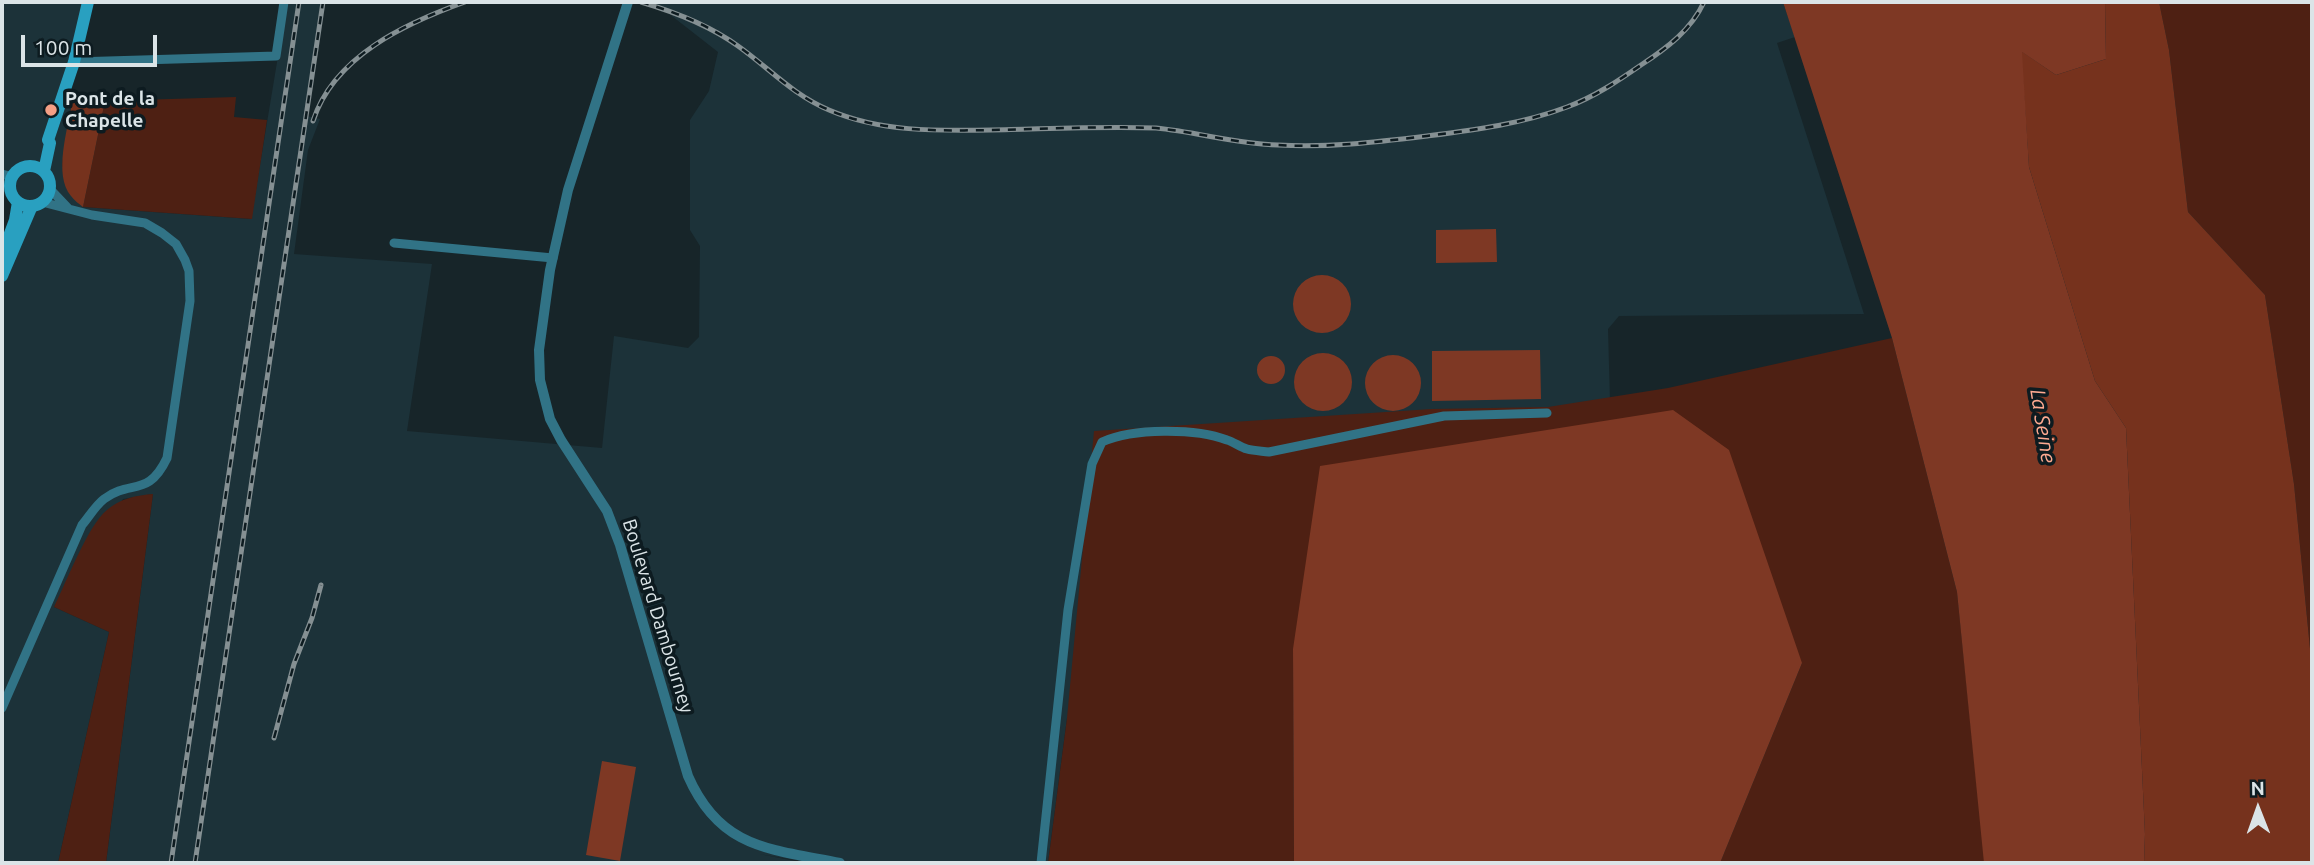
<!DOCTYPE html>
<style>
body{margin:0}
#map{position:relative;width:2314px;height:865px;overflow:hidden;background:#172529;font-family:Ubuntu,sans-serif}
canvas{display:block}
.frame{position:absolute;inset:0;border:4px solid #dbe4e7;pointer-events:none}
.north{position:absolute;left:2223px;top:774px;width:70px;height:70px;-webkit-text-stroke:5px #0d1b20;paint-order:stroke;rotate:359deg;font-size:19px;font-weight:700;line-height:28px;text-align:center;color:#dbe4e7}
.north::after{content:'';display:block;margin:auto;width:24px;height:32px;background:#dbe4e7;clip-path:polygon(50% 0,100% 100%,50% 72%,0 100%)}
.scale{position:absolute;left:21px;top:35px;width:136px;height:32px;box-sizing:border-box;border:4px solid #dbe4e7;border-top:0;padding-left:9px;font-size:21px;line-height:24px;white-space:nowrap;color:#dbe4e7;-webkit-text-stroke:5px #0d1b20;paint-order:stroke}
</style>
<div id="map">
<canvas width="2314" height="865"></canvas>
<div class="frame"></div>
<div class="north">N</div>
<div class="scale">100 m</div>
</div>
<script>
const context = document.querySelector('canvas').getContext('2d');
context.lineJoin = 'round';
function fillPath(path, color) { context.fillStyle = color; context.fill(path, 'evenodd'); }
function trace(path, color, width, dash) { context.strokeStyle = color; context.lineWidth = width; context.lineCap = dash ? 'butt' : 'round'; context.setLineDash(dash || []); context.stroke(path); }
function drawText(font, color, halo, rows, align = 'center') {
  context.font = font + ' Ubuntu,sans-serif'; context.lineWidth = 7; context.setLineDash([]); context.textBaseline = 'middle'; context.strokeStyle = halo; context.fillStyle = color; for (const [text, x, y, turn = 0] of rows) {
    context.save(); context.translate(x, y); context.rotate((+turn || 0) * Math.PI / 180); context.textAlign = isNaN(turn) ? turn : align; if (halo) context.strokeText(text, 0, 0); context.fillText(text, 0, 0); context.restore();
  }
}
const built = new Path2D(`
 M 2,2 L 94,2 L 66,103 L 72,103 L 62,165 L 83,207 L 251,219 L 287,2 L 325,2 L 307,116 L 320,119 L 308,150 L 294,254 L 432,264 L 407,431 L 602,448 L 614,336 L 688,348 L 699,337 L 700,246 L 690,230 L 690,120 L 709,91 L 718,52 L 654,2 L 1783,2 L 1795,37 L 1777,43 L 1864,314 L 1619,316 L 1608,329 L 1610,401 L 1067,718 L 1048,863 L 813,863 L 759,854 L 806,863 L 106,863 L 153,494 L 123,499 L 54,607 L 109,632 L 58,863 L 2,863 L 2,279 L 23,221 L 2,191 Z`);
const green = new Path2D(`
 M 2159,2 L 2312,2 L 2312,669 L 2294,484 L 2265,295 L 2188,212 L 2169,50 Z
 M 236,97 L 234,117 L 267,120 L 252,219 L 83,207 L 105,101 Z
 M 1892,338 L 1957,592 L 1985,863 L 1720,863 L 1802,663 L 1293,649 L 1294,863 L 1048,863 L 1067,718 L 1094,431 L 1432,409 L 1548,407 L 1668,388 Z
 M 153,494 L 106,863 L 58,863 L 109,632 L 54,607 C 66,583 88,525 107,510 C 119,499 137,495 153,494 Z`);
const forest = new Path2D(`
 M 2105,2 L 2159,2 L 2169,50 L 2188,212 L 2265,295 L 2294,484 L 2312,669 L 2312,863 L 2144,863 L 2145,834 L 2126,428 L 2095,381 L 2029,167 L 2021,51 L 2056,75 L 2106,59 Z
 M 105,101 L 83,207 C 79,204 74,200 71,196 C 53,175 68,128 72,103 Z`);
const water = new Path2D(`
 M 1783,2 L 2105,2 L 2106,59 L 2056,75 L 2022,52 L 2029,167 L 2095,381 L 2126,428 L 2145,834 L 2144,863 L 1984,863 L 1957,592 L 1892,338 Z
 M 1496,229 L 1497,262 L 1436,263 L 1436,230 Z
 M1293 304a29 29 0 1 1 58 0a29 29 0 1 1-58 0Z
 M 1540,350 L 1541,399 L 1432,401 L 1432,351 Z
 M1294 382a29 29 0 1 1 58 0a29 29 0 1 1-58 0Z
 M1365 383a28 28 0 1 1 56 0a28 28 0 1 1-56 0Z
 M1257 370a14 14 0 1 1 28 0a14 14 0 1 1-28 0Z
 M 1673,410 L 1729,450 L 1802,663 L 1720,863 L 1294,863 L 1293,649 L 1320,466 Z
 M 602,761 L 636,767 L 620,861 L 586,855 Z`);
const minor = new Path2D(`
 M 74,62 L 276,56 L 284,2
 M 2,174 L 12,177
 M 50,189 L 68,208
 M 394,243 L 553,258
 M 2,708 L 82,525 C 89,517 95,506 104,499 C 131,479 148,498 167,458 L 190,301 L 189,271 L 185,260 L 176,244 L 162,233 L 145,223 L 92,215 L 42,202
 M 1041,863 L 1068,610 L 1092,464 L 1102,442 C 1133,428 1195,428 1227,440 C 1234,442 1240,447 1247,449 C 1254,451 1262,451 1269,452 L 1444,416 L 1547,413`);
const tertiary = new Path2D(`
 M 628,2 L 568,190 L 550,270 L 539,350 L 540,380 L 550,419 L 561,440 L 607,511 L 620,545 L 688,776 C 720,849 770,849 840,863`);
const secondary = new Path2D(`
 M10 186a20 20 0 1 1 40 0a20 20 0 1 1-40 0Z
 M 44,171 L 50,143 L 48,140 L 74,62 L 88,2
 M 3,252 L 15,220 L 18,202
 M 2,276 L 32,206`);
const rail = new Path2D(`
 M 641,2 C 675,12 709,25 738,46 C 769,68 793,95 829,110 C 880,132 936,131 991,130 C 1046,129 1101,126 1156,128 C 1197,132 1237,144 1278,145 C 1328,148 1377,142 1427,136 C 1474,130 1522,124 1567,107 C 1594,97 1618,81 1641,65 C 1667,48 1691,30 1704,2
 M 313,121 C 334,56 406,23 465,2
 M 274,738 L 294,664 L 312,618 L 321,585
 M 171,863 L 299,2
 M 195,863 L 323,2`);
const markers = [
 [51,110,7,"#f39f85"]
];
const poiNames = [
 ["Pont de la",65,99],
 ["Chapelle",65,121]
];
const streetNames = [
 ["Boulevard Dambourney",658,616,73]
];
const waterNames = [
 ["La Seine",2043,426,81]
];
fillPath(built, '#1c3239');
fillPath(green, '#4e2013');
fillPath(forest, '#76321d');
fillPath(water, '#7e3824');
trace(minor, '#317386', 9);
trace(tertiary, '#317386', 10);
trace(secondary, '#29a0c0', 12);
trace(rail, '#859093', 5);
trace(rail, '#0d1b20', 2.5, [8]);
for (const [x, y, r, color] of markers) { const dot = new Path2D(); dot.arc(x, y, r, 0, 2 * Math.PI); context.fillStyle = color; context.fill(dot); trace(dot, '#0d1b20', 2.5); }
drawText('bold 19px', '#dbe4e7', '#0d1b20', poiNames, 'left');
drawText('19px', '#dbe4e7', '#0d1b20', streetNames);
drawText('italic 21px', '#feaa91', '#0d1b20', waterNames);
</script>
